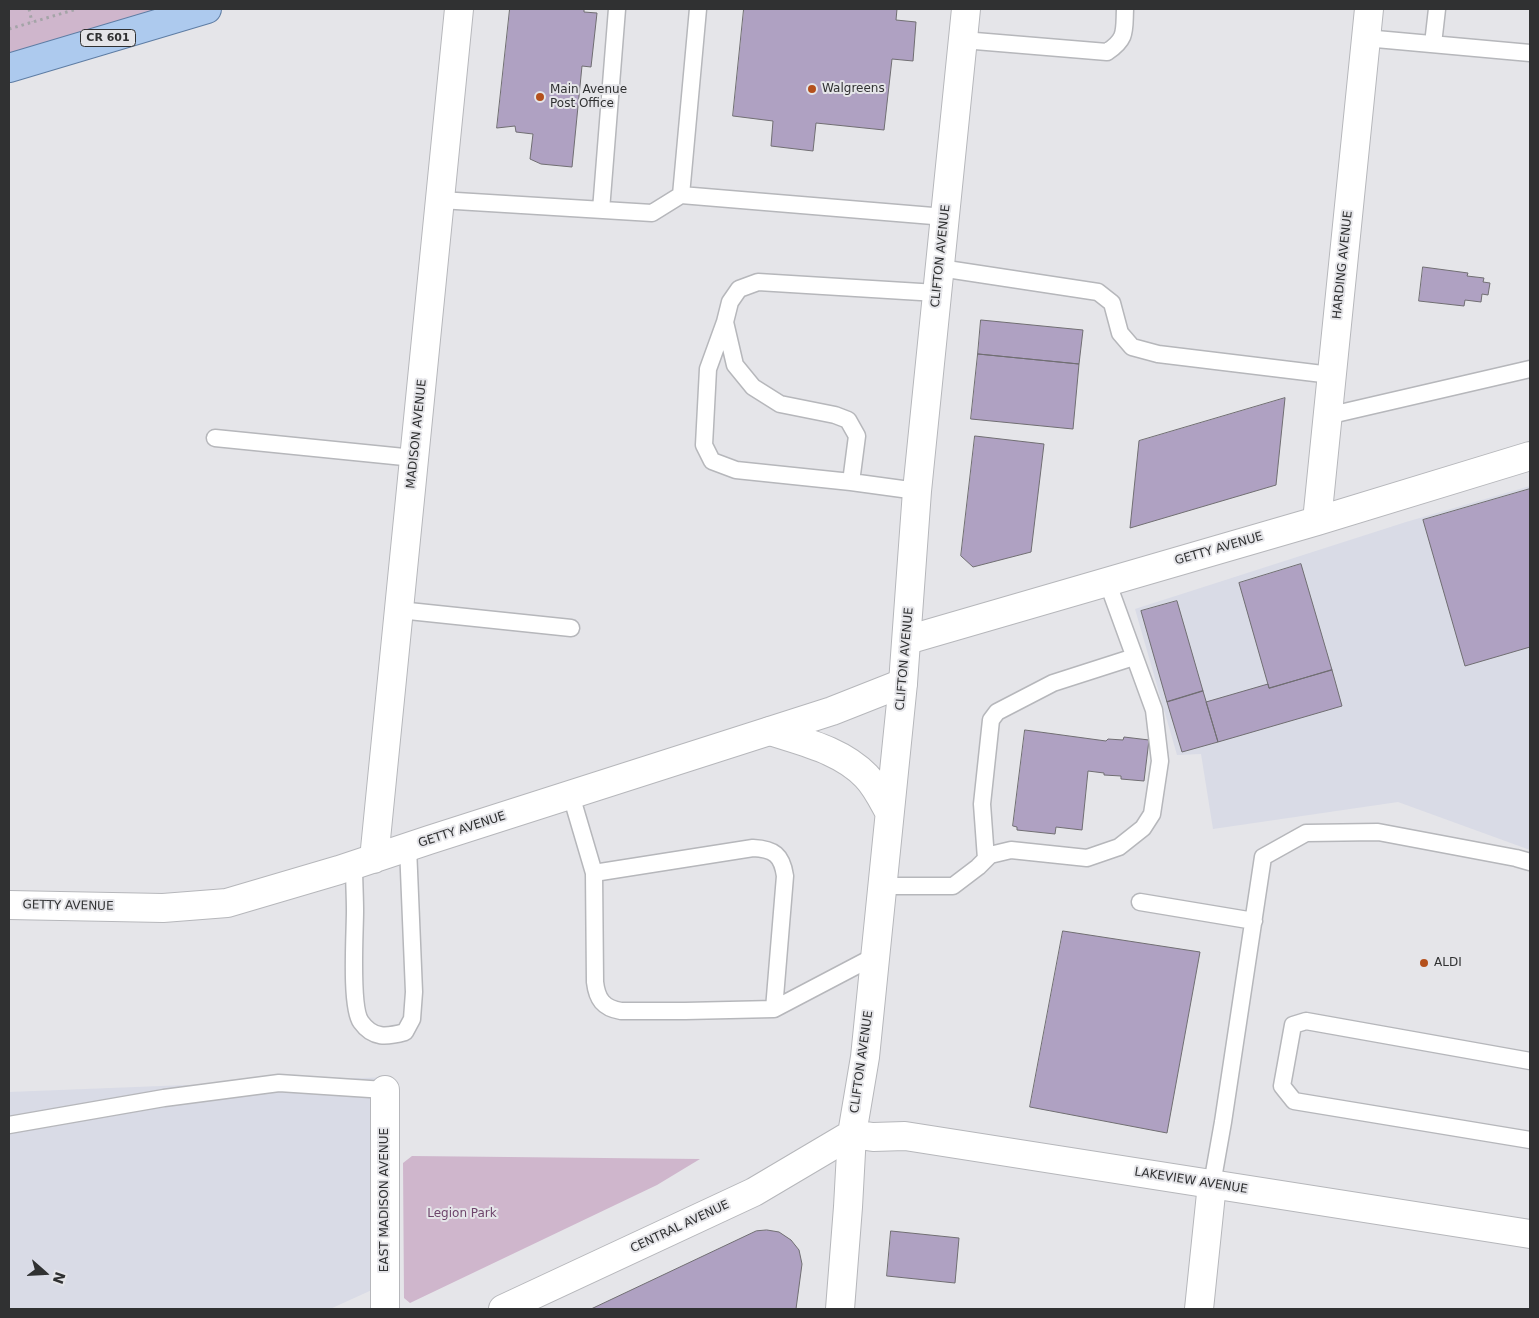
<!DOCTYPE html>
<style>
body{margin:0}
#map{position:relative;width:1539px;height:1318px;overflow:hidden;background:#e5e5e9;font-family:"DejaVu Sans",sans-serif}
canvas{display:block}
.frame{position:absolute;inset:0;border:10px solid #303132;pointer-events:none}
.north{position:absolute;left:20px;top:1248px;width:50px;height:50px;-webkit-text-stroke:4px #e5e5e9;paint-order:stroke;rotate:109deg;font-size:14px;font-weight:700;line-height:20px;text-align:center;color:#303132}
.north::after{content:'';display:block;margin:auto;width:18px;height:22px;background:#303132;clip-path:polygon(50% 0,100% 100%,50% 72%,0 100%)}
</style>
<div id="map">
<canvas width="1539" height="1318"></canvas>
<div class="frame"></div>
<div class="north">N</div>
</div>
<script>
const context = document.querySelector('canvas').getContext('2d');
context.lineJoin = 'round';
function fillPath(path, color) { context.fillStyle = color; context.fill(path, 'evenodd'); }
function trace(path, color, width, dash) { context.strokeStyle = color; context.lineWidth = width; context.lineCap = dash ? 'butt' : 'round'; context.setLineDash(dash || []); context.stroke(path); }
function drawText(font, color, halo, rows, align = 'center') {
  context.font = font + ' "DejaVu Sans",sans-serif'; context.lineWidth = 4; context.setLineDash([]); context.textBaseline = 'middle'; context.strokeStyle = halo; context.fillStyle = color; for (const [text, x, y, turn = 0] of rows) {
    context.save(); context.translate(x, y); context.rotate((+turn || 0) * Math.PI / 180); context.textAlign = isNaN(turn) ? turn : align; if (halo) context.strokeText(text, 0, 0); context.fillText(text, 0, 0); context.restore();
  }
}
const built = new Path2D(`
 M 1530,486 L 1530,850 L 1398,802 L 1213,829 L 1201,754 L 1177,755 L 1135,609 L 1406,522 Z
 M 389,1077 L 374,1289 L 330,1309 L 9,1309 L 9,1092 Z`);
const green = new Path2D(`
 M 9,9 L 164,9 L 9,68 Z
 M 412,1156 L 700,1159 L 657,1185 L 410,1303 L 404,1298 L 403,1163 Z`);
const building = new Path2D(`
 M 510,9 L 584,9 L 584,12 L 597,13 L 591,67 L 582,66 L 572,167 L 541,164 L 530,159 L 533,134 L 516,132 L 515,126 L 497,128 Z
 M 744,9 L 897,9 L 896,20 L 916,22 L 913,61 L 892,59 L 884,130 L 816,123 L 813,151 L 771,146 L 773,121 L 733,116 Z
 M 1423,267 L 1468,273 L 1467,276 L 1484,278 L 1483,282 L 1490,283 L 1488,295 L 1482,294 L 1481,302 L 1465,300 L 1464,306 L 1419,301 Z
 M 981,320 L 1083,330 L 1079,364 L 978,354 Z
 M 978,354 L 1079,364 L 1073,429 L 971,419 Z
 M 1285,398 L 1276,485 L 1130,528 L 1139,441 Z
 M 975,436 L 1044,444 L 1031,552 L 973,567 L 961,556 Z
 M 1530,489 L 1530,647 L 1465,666 L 1423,520 Z
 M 1301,564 L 1332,670 L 1269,688 L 1239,583 Z
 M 1177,601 L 1203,691 L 1167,702 L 1141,611 Z
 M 1332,670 L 1342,706 L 1218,742 L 1206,702 L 1268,684 L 1269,688 Z
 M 1203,691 L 1218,742 L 1182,752 L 1167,702 Z
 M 1025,730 L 1106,741 L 1108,739 L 1123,740 L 1124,737 L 1149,740 L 1144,781 L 1121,779 L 1121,776 L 1104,775 L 1104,773 L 1088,771 L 1082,830 L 1056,827 L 1055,834 L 1017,830 L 1017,827 L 1013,826 Z
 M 1063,931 L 1200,952 L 1167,1133 L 1030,1107 Z
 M 767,1230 L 779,1232 L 791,1240 L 799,1250 L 802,1264 L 796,1309 L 591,1309 L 756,1231 Z
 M 891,1231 L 959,1238 L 955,1283 L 887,1276 Z`);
const path = new Path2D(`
 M 29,9 L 32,22
 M 9,29 L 77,9`);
const service = new Path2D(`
 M 698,9 L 681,195 L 945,217
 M 1365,38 L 1530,53
 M 963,40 L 1107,52 C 1127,39 1124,31 1125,9
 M 1433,44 L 1437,9
 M 440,200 L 652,213 L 681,195
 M 601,210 L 617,9
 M 940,268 L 1098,292 L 1112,303 L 1120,333 L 1132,347 L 1158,354 L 1331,375
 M 725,322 L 708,369 L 704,445 L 712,461 L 736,470 L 851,482
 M 1327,416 L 1530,369
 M 215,438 L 414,458
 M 917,491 L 851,482 L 857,436 L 848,420 L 835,415 L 780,404 L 753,387 L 735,365 L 725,322 L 730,302 L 739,289 L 758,282 L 937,293
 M 399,610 L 571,628
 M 571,795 L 594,873 L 595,982 C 597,999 603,1008 621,1011 L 685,1011 L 774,1009 L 785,876 C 782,855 774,849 753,848 L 594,873
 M 986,859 L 982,804 L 991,720 L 997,712 L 1053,683 L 1134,657
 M 354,865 C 354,881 355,896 355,911 C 355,933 350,1007 361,1022 C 373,1039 387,1037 405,1032 L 412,1019 L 414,992 L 408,847
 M 882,886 L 953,886 L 978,867 L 990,855 L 1011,850 L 1087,858 L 1119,847 L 1143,828 L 1152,814 L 1160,761 L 1154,710 L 1107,581
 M 1140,902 L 1254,921
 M 774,1009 L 875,956
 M 1530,1061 L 1306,1021 L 1293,1025 L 1282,1086 L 1294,1101 L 1530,1140
 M 9,1125 L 164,1098 L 279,1083 L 385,1090
 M 1212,1184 L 1223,1122 L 1263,857 L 1306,833 L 1378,832 L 1516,858 L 1530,862`);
const minor = new Path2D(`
 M 1317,521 L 1369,9
 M 907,640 L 1317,521 L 1530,456
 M 374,859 L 459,9
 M 9,905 L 163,908 L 227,903 L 339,870 L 429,840 L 832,711 L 903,683
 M 385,1090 L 385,1309
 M 1199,1309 L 1212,1184`);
const tertiary = new Path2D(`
 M 840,1309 L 848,1207 L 852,1134`);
const secondary = new Path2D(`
 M 770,731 C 803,742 841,750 866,776 C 876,786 882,799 889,812
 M 852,1134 L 865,1057 L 903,683 L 917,491 L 966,9
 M 852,1134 L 873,1137 L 905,1136 L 1530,1234
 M 503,1309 L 754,1192 L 852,1134`);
const primary = new Path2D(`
 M 9,68 L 207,9`);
const markers = [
 [812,89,5,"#b4501c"],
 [540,97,5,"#b4501c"],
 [1424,963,5,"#b4501c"]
];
const shields = [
 [108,38,55]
];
const shieldNames = [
 ["CR 601",108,38]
];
const poiNames = [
 ["Walgreens",822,89],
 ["Main Avenue",550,90],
 ["Post Office",550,104],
 ["ALDI",1434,963]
];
const streetNames = [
 ["CLIFTON AVENUE",941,256,-84],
 ["HARDING AVENUE",1343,265,-84],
 ["MADISON AVENUE",417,434,-84],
 ["GETTY AVENUE",1219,549,-16],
 ["CLIFTON AVENUE",905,659,-85],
 ["GETTY AVENUE",462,830,-18],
 ["GETTY AVENUE",68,906,1],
 ["CLIFTON AVENUE",862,1062,-82],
 ["LAKEVIEW AVENUE",1191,1181,9],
 ["EAST MADISON AVENUE",385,1200,-90],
 ["CENTRAL AVENUE",680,1227,-25]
];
const parkNames = [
 ["Legion Park",462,1214]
];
fillPath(built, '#d9dbe6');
fillPath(green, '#cfb6cc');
fillPath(building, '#afa1c2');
trace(building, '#706e72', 1);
trace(service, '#b6b7bb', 19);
trace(minor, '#b6b7bb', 30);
trace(tertiary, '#b6b7bb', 30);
trace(secondary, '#b6b7bb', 30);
trace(primary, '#5e7da4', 30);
trace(path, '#a4a4a7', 3, [2.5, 4]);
trace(service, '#fff', 16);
trace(minor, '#fff', 28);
trace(tertiary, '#fff', 28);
trace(secondary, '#fff', 28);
trace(primary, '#adcaee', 28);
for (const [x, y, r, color] of markers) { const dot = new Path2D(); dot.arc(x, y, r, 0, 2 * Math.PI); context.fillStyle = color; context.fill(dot); trace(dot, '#e5e5e9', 2); }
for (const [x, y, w] of shields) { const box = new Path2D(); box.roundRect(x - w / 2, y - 8.5, w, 17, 4); context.fillStyle = '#e5e5e9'; context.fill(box); trace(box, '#303132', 1); }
drawText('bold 11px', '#303132', null, shieldNames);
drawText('12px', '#303132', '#e5e5e9', poiNames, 'left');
drawText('12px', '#303132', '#e5e5e9', streetNames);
drawText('12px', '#6e456b', '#e5e5e9', parkNames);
</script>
